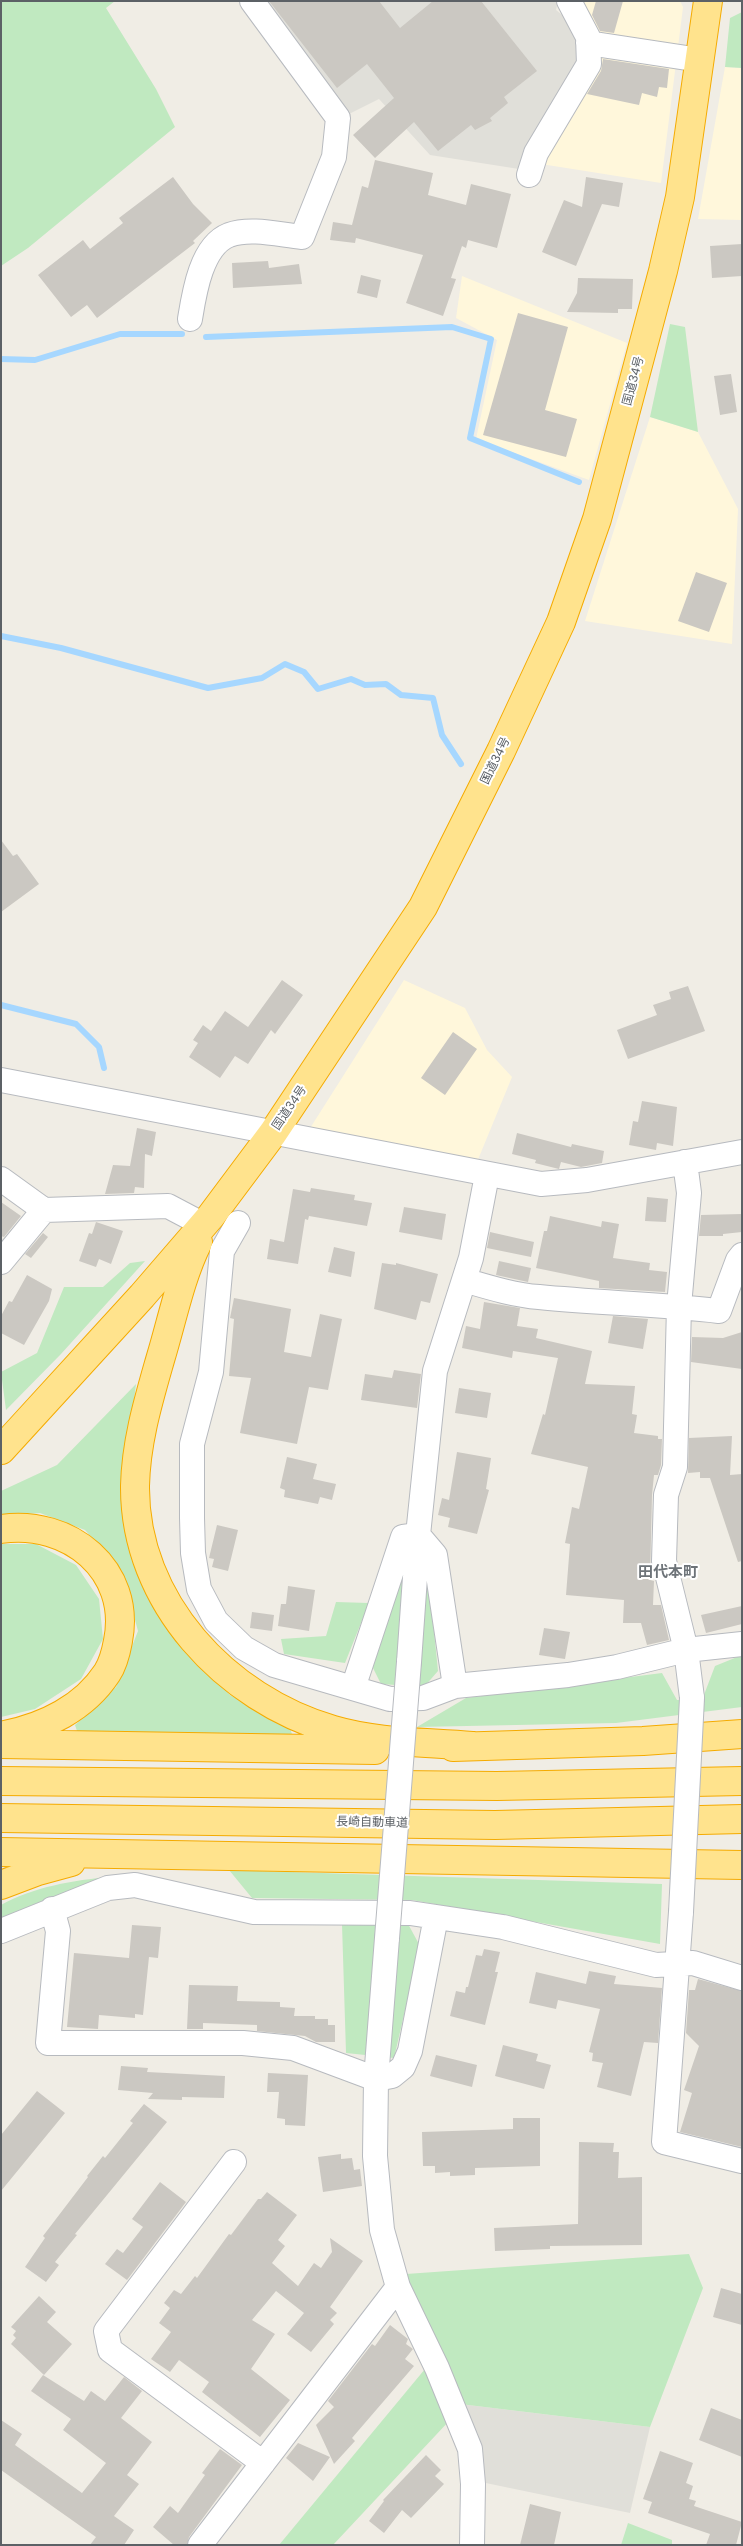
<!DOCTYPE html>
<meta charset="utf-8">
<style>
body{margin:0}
#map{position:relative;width:743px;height:2546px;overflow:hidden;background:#f0ede5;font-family:Poppins,sans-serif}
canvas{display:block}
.frame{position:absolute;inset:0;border:2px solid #5c6166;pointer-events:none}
</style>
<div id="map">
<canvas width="743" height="2546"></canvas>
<div class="frame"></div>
</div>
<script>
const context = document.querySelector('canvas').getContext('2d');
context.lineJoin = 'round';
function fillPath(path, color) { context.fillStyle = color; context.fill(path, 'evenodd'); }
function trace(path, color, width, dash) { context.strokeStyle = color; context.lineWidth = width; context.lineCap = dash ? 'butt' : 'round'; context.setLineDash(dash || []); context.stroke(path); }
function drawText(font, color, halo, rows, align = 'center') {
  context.font = font + ' Poppins,"Noto Sans JP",sans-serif'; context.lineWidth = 4; context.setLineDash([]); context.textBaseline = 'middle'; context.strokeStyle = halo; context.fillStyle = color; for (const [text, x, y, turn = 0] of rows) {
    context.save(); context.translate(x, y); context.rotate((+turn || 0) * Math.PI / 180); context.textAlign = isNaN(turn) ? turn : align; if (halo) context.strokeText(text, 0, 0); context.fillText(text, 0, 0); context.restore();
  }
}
const commercial = new Path2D(`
 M 579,1 L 680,1 L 683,7 L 661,183 L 541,164 Z
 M 725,67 L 742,68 L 742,220 L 698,219 Z
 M 462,276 L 627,343 L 589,480 L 476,439 L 497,340 L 456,318 Z
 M 650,417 L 698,432 L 738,509 L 732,644 L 585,621 Z
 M 404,980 L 465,1008 L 487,1050 L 512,1077 L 477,1162 L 307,1133 Z`);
const industrial = new Path2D(`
 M 256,1 L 558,1 L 556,10 L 571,22 L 581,42 L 580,67 L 519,169 L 430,155 L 379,99 L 343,117 Z
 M 460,2404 L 650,2427 L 630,2513 L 481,2482 L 478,2434 Z`);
const green = new Path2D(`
 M 1,1 L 115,1 L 106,8 L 156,89 L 175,127 L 28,248 L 1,266 Z
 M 742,12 L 742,68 L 725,67 L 730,18 Z
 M 670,324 L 685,327 L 698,432 L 650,417 Z
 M 145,1261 L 61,1354 L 6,1410 L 1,1372 L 37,1353 L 64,1287 L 103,1287 L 130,1263 Z
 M 136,1384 L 123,1493 L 179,1641 L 230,1695 L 289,1725 L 292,1734 L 78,1734 L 75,1725 L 116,1687 L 138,1631 L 122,1571 L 85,1530 L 40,1513 L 1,1516 L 1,1491 L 57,1465 Z
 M 1,1544 L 36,1544 L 76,1565 L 99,1599 L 103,1639 L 81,1679 L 35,1709 L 1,1717 Z
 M 407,1553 L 427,1561 L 438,1671 L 424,1687 L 381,1684 L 370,1662 Z
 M 336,1602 L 369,1603 L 345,1663 L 284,1654 L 281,1639 L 326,1636 Z
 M 742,1655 L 742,1707 L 616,1723 L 417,1727 L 466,1698 L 662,1673 L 677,1700 L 702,1700 L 715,1666 Z
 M 229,1870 L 662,1884 L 660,1944 L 412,1900 L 252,1898 Z
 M 110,1877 L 1,1919 L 1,1905 C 33,1887 74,1880 110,1877 Z
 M 407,1922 L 420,1946 L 394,2058 L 346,2053 L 342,1924 Z
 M 689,2254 L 703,2288 L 650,2427 L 460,2404 L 406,2274 Z
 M 425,2369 L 450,2420 L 333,2545 L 279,2545 Z
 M 628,2523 L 672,2540 L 672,2545 L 621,2545 Z`);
const stream = new Path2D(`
 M 206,337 L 452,327 L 491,339 L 470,438 L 579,482
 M 1,359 L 35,360 L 120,334 L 182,334
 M 1,636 L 61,648 L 208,688 L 262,678 L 285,664 L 304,672 L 318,689 L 351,679 L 365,685 L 386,684 L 401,695 L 433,698 L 442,735 L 461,764
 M 1,1005 L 76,1024 L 99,1047 L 104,1068`);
const building = new Path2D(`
 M 269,1 L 379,1 L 400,28 L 433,1 L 481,1 L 537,71 L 504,97 L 508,103 L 490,118 L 492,121 L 475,130 L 471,125 L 438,151 L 414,122 L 375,158 L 353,135 L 394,98 L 367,64 L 337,88 Z
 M 596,1 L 623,1 L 614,33 L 600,31 L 592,15 Z
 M 603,59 L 669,69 L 667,88 L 659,87 L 657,97 L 642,93 L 639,105 L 587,94 L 601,71 Z
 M 375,160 L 433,173 L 428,195 L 466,205 L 471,184 L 511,194 L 497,248 L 468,240 L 466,248 L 462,246 L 451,278 L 456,279 L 443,316 L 406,303 L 423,255 L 356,238 L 355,243 L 330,240 L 333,222 L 352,225 L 362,186 L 368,188 Z
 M 173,177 L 193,204 L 212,223 L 193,241 L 195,243 L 97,318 L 87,305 L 71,317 L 38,275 L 83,240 L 90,249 L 123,223 L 119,218 Z
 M 586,177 L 623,183 L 619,207 L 602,204 L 576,266 L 542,252 L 564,200 L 582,207 Z
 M 742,244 L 742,276 L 712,278 L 710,246 Z
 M 268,261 L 269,268 L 299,264 L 302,284 L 233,288 L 232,263 Z
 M 361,275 L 381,280 L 377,298 L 357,293 Z
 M 578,278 L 633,279 L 632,309 L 618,309 L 618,313 L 567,312 L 577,293 Z
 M 518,313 L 568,327 L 545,410 L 577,419 L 566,457 L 483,435 Z
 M 731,374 L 737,412 L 720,415 L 714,376 Z
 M 696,572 L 727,583 L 709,632 L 678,621 Z
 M 1,840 L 13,856 L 17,854 L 39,884 L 1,912 Z
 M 282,980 L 303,995 L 275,1034 L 271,1030 L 248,1064 L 235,1056 L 220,1078 L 189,1057 L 198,1043 L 193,1040 L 203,1025 L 211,1031 L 225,1011 L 248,1027 Z
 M 688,986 L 705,1031 L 628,1059 L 617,1030 L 657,1015 L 653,1005 L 671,999 L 669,992 Z
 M 453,1032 L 477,1049 L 445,1095 L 421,1078 Z
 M 642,1101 L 677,1107 L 673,1146 L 657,1143 L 656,1150 L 629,1145 L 633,1121 L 638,1122 Z
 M 137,1128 L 156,1132 L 152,1156 L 145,1154 L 144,1188 L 135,1187 L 134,1193 L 105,1194 L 113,1165 L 130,1166 Z
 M 517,1133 L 571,1147 L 572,1144 L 604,1151 L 602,1163 L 581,1167 L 561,1162 L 559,1169 L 535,1163 L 536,1160 L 512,1154 Z
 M 311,1188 L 355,1195 L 354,1200 L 372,1203 L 367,1226 L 309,1216 L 308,1220 L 305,1219 L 298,1264 L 267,1259 L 270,1239 L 284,1242 L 293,1189 L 310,1192 Z
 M 647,1197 L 668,1199 L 666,1222 L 645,1221 Z
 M 1,1202 L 21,1216 L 4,1237 L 1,1236 Z
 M 404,1207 L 446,1214 L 442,1240 L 399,1232 Z
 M 742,1214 L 742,1232 L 723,1234 L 723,1236 L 699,1236 L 701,1215 Z
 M 550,1216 L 601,1227 L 602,1221 L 619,1224 L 613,1258 L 650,1263 L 649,1270 L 667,1272 L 665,1292 L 599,1288 L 599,1281 L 536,1268 L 544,1231 L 547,1231 Z
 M 96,1222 L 123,1231 L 111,1264 L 99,1259 L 96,1267 L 79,1261 L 89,1233 L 92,1234 Z
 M 490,1232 L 534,1242 L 531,1257 L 487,1248 Z
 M 43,1233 L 48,1237 L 31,1258 L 25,1254 Z
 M 334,1247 L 355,1252 L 351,1277 L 328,1272 Z
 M 499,1261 L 531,1268 L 528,1282 L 496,1275 Z
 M 382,1263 L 396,1265 L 396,1263 L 438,1274 L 430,1303 L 421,1301 L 416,1320 L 374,1309 Z
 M 27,1275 L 52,1289 L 49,1301 L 24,1345 L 1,1333 L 1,1316 L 9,1301 L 12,1302 Z
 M 234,1298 L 291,1309 L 284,1352 L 311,1357 L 320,1314 L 342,1319 L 328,1390 L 309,1387 L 297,1444 L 240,1433 L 251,1378 L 229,1376 L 234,1319 L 230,1318 Z
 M 484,1302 L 520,1308 L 517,1326 L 538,1329 L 536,1338 L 592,1351 L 585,1384 L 635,1386 L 632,1414 L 637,1415 L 634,1433 L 658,1436 L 658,1439 L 662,1439 L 661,1465 L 658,1475 L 654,1475 L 652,1495 L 650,1580 L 654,1581 L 653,1605 L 661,1605 L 669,1640 L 647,1645 L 641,1623 L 623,1623 L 624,1600 L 566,1595 L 570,1544 L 565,1543 L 572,1507 L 579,1509 L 588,1467 L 531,1454 L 543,1414 L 545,1415 L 558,1358 L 513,1351 L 512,1358 L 462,1348 L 466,1326 L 480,1329 Z
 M 613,1316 L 648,1319 L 643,1349 L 608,1343 Z
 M 742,1332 L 742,1369 L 691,1362 L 692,1337 L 723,1338 Z
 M 394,1370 L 421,1374 L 417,1408 L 361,1400 L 365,1374 L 392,1378 Z
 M 459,1388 L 491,1393 L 487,1418 L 455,1413 Z
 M 732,1436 L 730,1475 L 742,1474 L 742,1561 L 738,1562 L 710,1478 L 700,1478 L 700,1472 L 688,1473 L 689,1438 Z
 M 457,1452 L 491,1458 L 486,1489 L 489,1490 L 477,1534 L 448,1527 L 450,1518 L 438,1515 L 442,1498 L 449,1500 Z
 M 287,1457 L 317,1464 L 313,1479 L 336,1484 L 332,1500 L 320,1497 L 318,1504 L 284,1497 L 285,1490 L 280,1488 Z
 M 217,1525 L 238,1530 L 228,1571 L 212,1567 L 214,1559 L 209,1558 Z
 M 288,1586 L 315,1590 L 309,1631 L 278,1626 L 281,1604 L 286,1604 Z
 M 742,1606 L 742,1624 L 706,1633 L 701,1615 Z
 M 252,1612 L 274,1615 L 272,1631 L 250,1628 Z
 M 544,1628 L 570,1632 L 565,1659 L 539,1655 Z
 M 132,1925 L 161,1927 L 158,1958 L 149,1957 L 143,2015 L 135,2014 L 135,2018 L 99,2015 L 98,2029 L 67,2027 L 74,1953 L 129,1958 Z
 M 484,1949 L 500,1952 L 495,1972 L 498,1972 L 485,2025 L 450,2016 L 456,1991 L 465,1993 L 466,1987 L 468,1987 L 476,1955 L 482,1956 Z
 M 589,1971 L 616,1976 L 614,1984 L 662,1988 L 658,2043 L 644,2042 L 631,2096 L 597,2087 L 603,2063 L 592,2061 L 593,2053 L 589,2052 L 600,2009 L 558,2000 L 556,2009 L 529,2003 L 536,1972 L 586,1984 Z
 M 698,1979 L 742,1991 L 742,2147 L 680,2132 L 692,2093 L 684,2090 L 699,2046 L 686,2033 L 689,1990 L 695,1990 Z
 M 189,1985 L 238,1986 L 237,2001 L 280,2002 L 280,2007 L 295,2008 L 294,2016 L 315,2016 L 315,2019 L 328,2019 L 328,2025 L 335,2025 L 335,2042 L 316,2042 L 305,2036 L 257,2031 L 257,2025 L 203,2023 L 203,2029 L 187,2029 Z
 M 503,2045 L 538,2054 L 536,2061 L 551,2065 L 544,2089 L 495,2076 Z
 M 436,2055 L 477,2065 L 472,2087 L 430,2076 Z
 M 121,2066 L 148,2068 L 147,2072 L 225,2076 L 224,2098 L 182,2097 L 182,2100 L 148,2099 L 153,2093 L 118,2090 Z
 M 268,2073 L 308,2075 L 305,2126 L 285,2125 L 285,2119 L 277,2118 L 279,2092 L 267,2092 Z
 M 37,2091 L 65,2113 L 1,2191 L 1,2135 Z
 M 144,2104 L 167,2122 L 75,2234 L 77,2235 L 55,2262 L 59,2265 L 46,2282 L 25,2267 L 45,2238 L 43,2236 L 88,2177 L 87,2176 L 103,2156 L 105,2158 L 133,2123 L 130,2121 Z
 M 513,2118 L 540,2118 L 540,2166 L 475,2168 L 475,2175 L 450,2176 L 450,2172 L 435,2173 L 435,2166 L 423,2166 L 422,2132 L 513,2129 Z
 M 579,2142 L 614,2143 L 613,2152 L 619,2152 L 618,2178 L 642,2177 L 642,2245 L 550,2246 L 550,2249 L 495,2251 L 494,2228 L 578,2224 Z
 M 341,2154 L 341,2159 L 352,2158 L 354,2170 L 360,2169 L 362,2186 L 323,2192 L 318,2157 Z
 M 160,2182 L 186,2202 L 127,2280 L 105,2264 L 117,2249 L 123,2253 L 143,2227 L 132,2219 Z
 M 267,2192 L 297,2215 L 278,2240 L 285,2246 L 272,2263 L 298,2286 L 314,2263 L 321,2268 L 332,2252 L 330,2238 L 363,2261 L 330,2307 L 337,2313 L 330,2320 L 334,2324 L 311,2352 L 287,2334 L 304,2313 L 276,2291 L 252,2320 L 275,2334 L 251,2369 L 290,2400 L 260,2437 L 202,2392 L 209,2382 L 179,2360 L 170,2372 L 151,2359 L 171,2332 L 159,2323 L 170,2308 L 164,2303 L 174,2290 L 181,2294 L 195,2276 L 197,2278 L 229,2234 L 231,2235 L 258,2199 L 261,2199 Z
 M 721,2288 L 742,2294 L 742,2325 L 713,2317 Z
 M 39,2296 L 56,2312 L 47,2322 L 72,2344 L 44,2375 L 11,2344 L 16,2338 L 13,2335 L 16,2331 L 11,2327 Z
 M 390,2325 L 408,2339 L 406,2344 L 413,2349 L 405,2359 L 414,2366 L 352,2438 L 355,2441 L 334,2464 L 316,2425 L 334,2407 L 328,2401 L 372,2344 L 375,2346 Z
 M 43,2375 L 84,2401 L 91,2391 L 105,2401 L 124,2377 L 142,2391 L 121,2418 L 152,2442 L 127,2475 L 139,2484 L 114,2516 L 134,2530 L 124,2545 L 90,2545 L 96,2537 L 1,2470 L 1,2420 L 22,2434 L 15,2445 L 82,2493 L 106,2463 L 63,2430 L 71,2419 L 31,2391 Z
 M 711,2408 L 742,2420 L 742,2457 L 699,2440 Z
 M 298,2443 L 330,2457 L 313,2481 L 286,2458 Z
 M 220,2449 L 242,2465 L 189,2537 L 187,2545 L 174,2545 L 153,2527 L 170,2506 L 178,2513 L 205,2475 L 202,2473 Z
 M 660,2451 L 693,2463 L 686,2483 L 693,2486 L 689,2499 L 696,2501 L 694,2506 L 742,2522 L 736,2545 L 706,2545 L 710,2534 L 648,2513 L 652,2502 L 643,2499 Z
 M 426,2455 L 441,2470 L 435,2476 L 444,2484 L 411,2518 L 402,2510 L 384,2533 L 369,2521 L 384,2501 L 383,2500 Z
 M 530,2504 L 561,2512 L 554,2545 L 520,2545 Z`);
const street = new Path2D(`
 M 588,43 L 700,60
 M 529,175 L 536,153 L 589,64 L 588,37 L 569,1
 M 190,319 C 194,294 201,246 229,235 C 251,227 280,235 302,237 L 334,157 L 338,118 L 252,1
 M 1,1080 L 541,1184 L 587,1180 L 742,1152
 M 685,1162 L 689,1193 L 679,1306 L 675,1467 L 666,1495 L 664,1561 L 686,1650 L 692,1698
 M 1,1179 L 44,1210 L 168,1206 L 204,1225
 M 238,1223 L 222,1251 L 211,1372 L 192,1444 L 192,1518 L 193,1553 L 199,1589 L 216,1621 L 244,1648 L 274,1665 L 390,1699 L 423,1698 L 455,1686 L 568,1675 L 617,1667 L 686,1650 L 742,1644
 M 1,1262 L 44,1210
 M 464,1280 C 488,1287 513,1295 539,1297 C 599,1303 659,1304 719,1311 L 738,1260 L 742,1255
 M 409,1662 L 418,1535 L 435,1371 L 471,1258 L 487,1175
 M 353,1688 L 403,1537 L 418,1535 L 435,1555 L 455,1686
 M 52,1909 L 58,1931 L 48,2043 L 243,2043 L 293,2048 L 376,2079 L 392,2076 L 403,2067 L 410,2051 L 436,1917
 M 681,1912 L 664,2142 L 742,2161
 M 1,1931 L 108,1888 L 135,1885 L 254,1912 L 410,1913 L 503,1927 L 656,1965 L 693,1963 L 742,1978
 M 387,1938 L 376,2079 L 375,2156 L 382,2230 L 398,2287 L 437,2368 L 470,2449 L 473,2484 L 472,2545
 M 234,2162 L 106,2331 L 110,2350 L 263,2463
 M 200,2545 L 398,2287`);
const highway = new Path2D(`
 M 198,1242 C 180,1278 172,1321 160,1360 C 148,1402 136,1442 135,1486 C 134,1602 226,1699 333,1730 C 377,1743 426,1742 472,1746
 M 1,1450 L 142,1296 L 211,1216 L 273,1133 L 423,907 L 501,751 L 561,622 L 597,519 L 663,271 L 680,197 L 708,1
 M 1,1529 C 69,1519 132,1570 118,1641 C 116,1652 113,1664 107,1673 C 84,1708 45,1727 5,1735
 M 1,1744 L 375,1750
 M 453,1747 L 643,1741 L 742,1734
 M 1,1781 L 497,1786 L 742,1781
 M 1,1818 L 495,1825 L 742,1819
 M 1,1852 L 742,1865
 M 1,1885 L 38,1871 L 71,1862`);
const streetBridge = new Path2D(`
 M 681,1912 L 692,1698
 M 387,1938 L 409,1662`);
const streetNames = [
 ["国道34号",634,381,-75],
 ["国道34号",496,761,-64],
 ["国道34号",290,1108,-56],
 ["長崎自動車道",372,1823,1]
];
const quarterNames = [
 ["田代本町",668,1573]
];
fillPath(commercial, '#fff7db');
fillPath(industrial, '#e0dfd9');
fillPath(green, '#c0e9c0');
trace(stream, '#a6d7ff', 6);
fillPath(building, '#cbc8c2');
trace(street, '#b7babf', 26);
trace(highway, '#f5ab00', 30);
trace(street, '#fff', 24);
trace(highway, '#ffe38d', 28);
trace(streetBridge, '#b7babf', 26, []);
trace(streetBridge, '#fff', 24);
drawText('12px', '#5c6166', '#fff', streetNames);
drawText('bold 15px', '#6d7378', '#fff', quarterNames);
</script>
